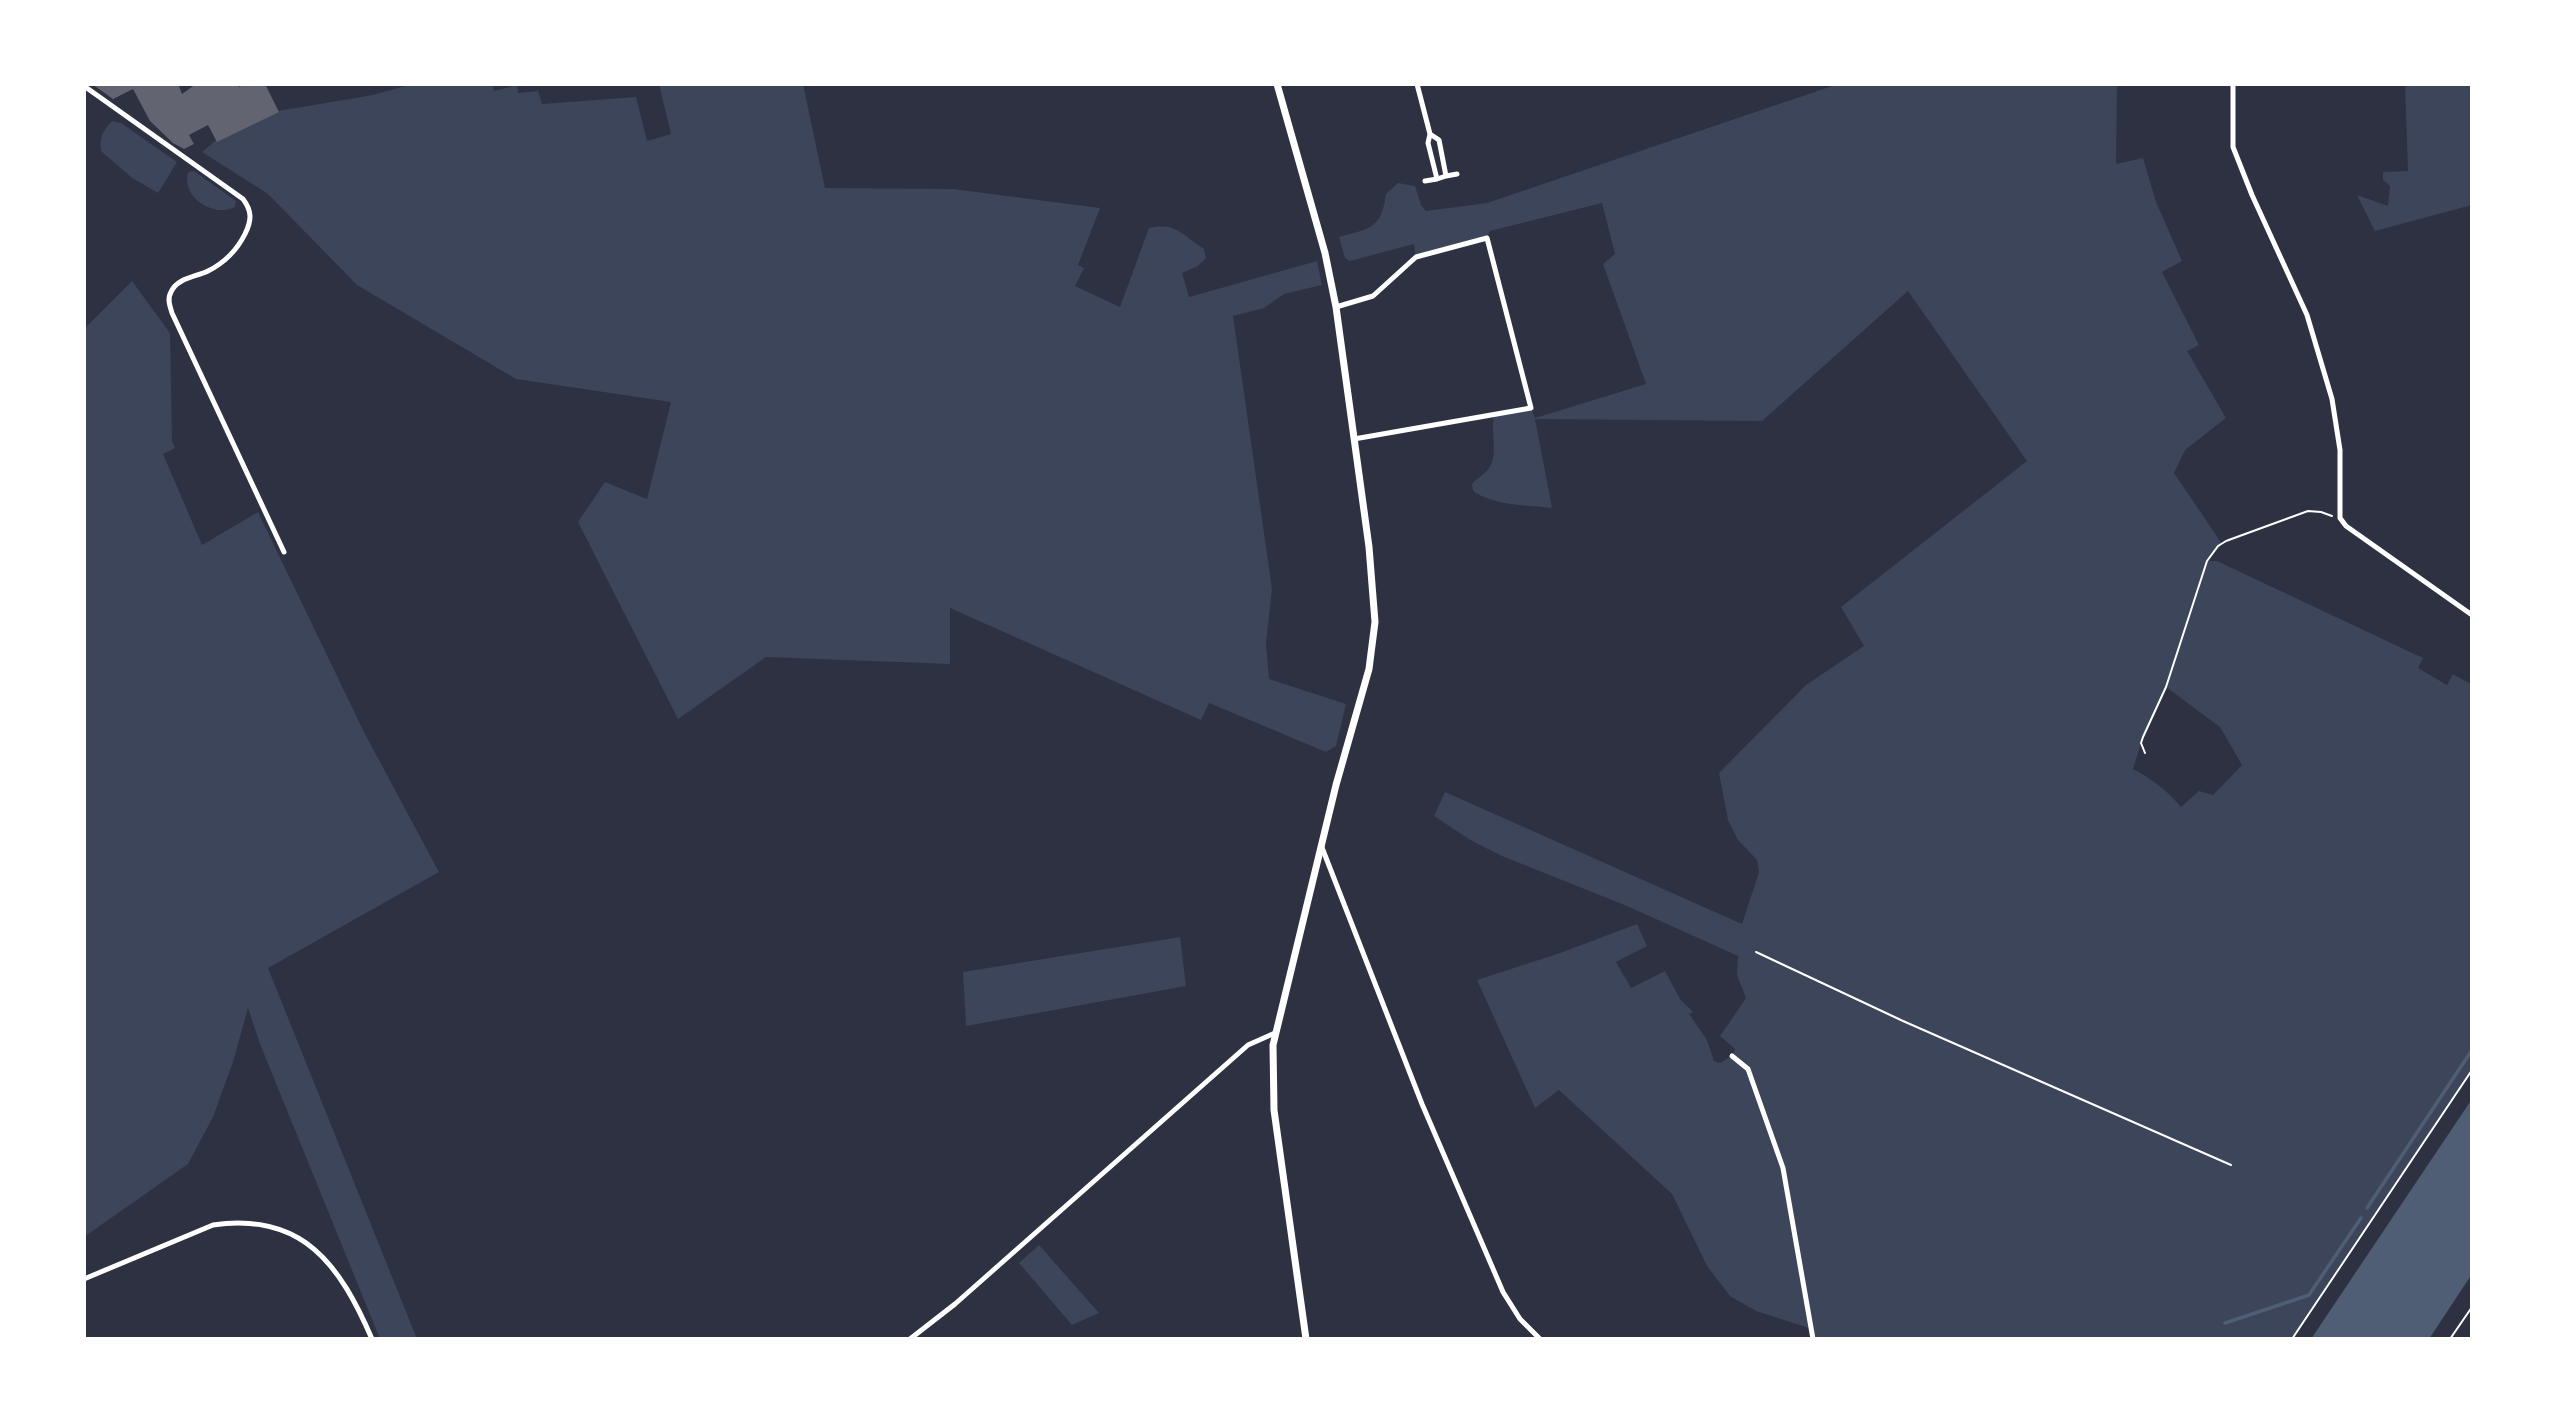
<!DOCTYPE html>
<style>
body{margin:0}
#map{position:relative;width:2556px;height:1423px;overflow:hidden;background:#2d3142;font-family:Manrope,sans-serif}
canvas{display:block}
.frame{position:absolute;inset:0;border:86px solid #fff;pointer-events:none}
</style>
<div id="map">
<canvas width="2556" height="1423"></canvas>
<div class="frame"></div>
</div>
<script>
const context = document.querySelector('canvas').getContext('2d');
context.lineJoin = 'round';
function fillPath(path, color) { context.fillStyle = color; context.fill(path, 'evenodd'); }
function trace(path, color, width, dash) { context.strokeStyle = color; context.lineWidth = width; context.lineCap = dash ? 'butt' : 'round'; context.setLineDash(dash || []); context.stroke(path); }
const green = new Path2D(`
 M 412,84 L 492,84 L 494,91 L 517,85 L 518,93 L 538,91 L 542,104 L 636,97 L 647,141 L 671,134 L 659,84 L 803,84 L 825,188 L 953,189 L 1100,208 L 1078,265 L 1084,268 L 1075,286 L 1120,307 L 1149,228 C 1177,222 1182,235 1204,249 L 1206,258 L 1198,266 L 1182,273 L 1189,297 L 1317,261 L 1322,285 L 1284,294 L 1264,308 L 1233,316 L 1272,589 L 1266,644 L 1269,679 L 1346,704 L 1336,746 L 1326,752 L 1209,703 L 1201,720 L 950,608 L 950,664 L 766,657 L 678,719 L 578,522 L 605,482 L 647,499 L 671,402 L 516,379 L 357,285 L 268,194 L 202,152 L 215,141 L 278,111 L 373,95 Z
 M 1838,84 L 2117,84 L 2116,164 L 2143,158 L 2156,202 L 2182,261 L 2162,272 L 2199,345 L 2187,351 L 2226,418 L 2185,450 L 2174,473 L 2222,544 L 2208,561 L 2217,561 L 2423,658 L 2418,668 L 2447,685 L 2453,674 L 2472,685 L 2472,1070 L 2293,1339 L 1813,1339 L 1812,1329 L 1756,1311 L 1730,1296 L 1707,1266 L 1672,1194 L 1559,1090 L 1535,1108 L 1477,980 L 1560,953 L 1637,924 L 1647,946 L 1616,962 L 1631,988 L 1665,971 L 1680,999 L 1693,1012 L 1689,1014 L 1707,1040 L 1714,1061 L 1720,1063 L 1732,1056 L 1735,1049 L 1720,1036 L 1746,998 L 1737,975 L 1738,956 L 1627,906 L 1502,856 L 1472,841 L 1434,816 L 1445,792 L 1742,924 L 1759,872 L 1757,860 L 1738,840 L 1728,820 L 1719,773 L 1806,685 L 1864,646 L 1841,607 L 2027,461 L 1908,291 L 1762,421 L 1535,419 L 1552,508 C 1527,505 1495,506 1473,491 L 1472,484 C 1477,478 1485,474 1489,468 C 1499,454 1490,431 1494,415 L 1531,408 L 1535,418 L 1646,384 L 1603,264 L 1615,254 L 1602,203 L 1490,231 L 1487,238 L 1416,257 L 1414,244 L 1350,261 L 1345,258 L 1339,237 C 1371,228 1381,229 1386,194 L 1398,183 L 1415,186 L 1421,205 L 1426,211 L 1487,203 ZM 2166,687 L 2220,727 L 2242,765 L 2213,795 L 2199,791 L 2181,807 C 2167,790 2152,779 2133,769 L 2143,737 Z
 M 2405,84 L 2472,84 L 2472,205 L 2375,231 L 2357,195 L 2388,206 L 2390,186 L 2383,180 L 2383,172 L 2408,171 Z
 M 112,121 L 121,123 L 177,162 L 158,193 L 132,178 L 101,151 C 99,138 103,130 112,121 Z
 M 194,171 L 236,201 L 235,207 C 214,218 181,198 188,172 Z
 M 132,281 L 170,333 L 172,441 L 175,448 L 163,454 L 202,545 L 258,512 L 365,734 L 439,872 L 268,968 L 417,1339 L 380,1339 L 260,1044 L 248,1008 L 233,1062 L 213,1117 L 188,1164 L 84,1237 L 84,329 Z
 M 1180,937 L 1186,986 L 966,1026 L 963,972 Z
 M 1039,1245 L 1099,1313 L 1072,1325 L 1019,1263 Z`);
const water = new Path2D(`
 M 2472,1099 L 2472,1274 L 2429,1339 L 2311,1339 Z`);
const stream = new Path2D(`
 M 2367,1208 L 2472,1050
 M 2225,1323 L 2309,1295 L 2361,1218`);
const building = new Path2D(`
 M 92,84 L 178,84 L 182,94 L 196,84 L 238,84 L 239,87 L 245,84 L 265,84 L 279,112 L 217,142 L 208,125 L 189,135 L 194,144 L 184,149 L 173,143 L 150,121 L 133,89 L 113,99 Z`);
const path = new Path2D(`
 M 2145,753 L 2141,743 L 2143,737 L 2166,687 L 2207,561 L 2218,546 L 2226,541 L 2308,511 L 2321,512 L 2332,516
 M 1756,952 L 1903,1021 L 2231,1165
 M 2292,1339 L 2472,1070
 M 2450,1339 L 2472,1307`);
const minor = new Path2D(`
 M 1417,84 L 1430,134 L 1428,143 L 1437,179 L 1446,176 L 1439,140 L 1430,134
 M 2233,84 L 2233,147 L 2252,195 L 2307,315 L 2332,399 L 2340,450 L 2340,518 L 2346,526 L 2472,615
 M 84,86 L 243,199 C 252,211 252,220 245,234 C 237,250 224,263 208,271 C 196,277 177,278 171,292 C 167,299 170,306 172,313 L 284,552
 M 1446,176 L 1457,174
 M 1425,181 L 1437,179
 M 1336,307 L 1373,296 L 1416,257 L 1487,238 L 1531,408 L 1354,439
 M 1321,845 L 1422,1104 L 1503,1292 L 1520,1319 L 1540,1339
 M 1732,1056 L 1748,1069 L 1783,1168 L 1813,1339
 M 84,1279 L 213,1225 C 303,1212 340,1265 372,1339
 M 910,1339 L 955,1304 L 1248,1045 L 1275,1033`);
const tertiary = new Path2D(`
 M 1277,84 L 1325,253 L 1336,307 L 1369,547 L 1375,622 L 1369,669 L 1336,785 L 1273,1045 L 1274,1110 L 1306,1339`);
fillPath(green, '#3c4559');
fillPath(water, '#4f5d75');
trace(stream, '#4f5d75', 3.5);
fillPath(building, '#626471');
trace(path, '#fff', 2);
trace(minor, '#fff', 5);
trace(tertiary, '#fff', 7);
</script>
